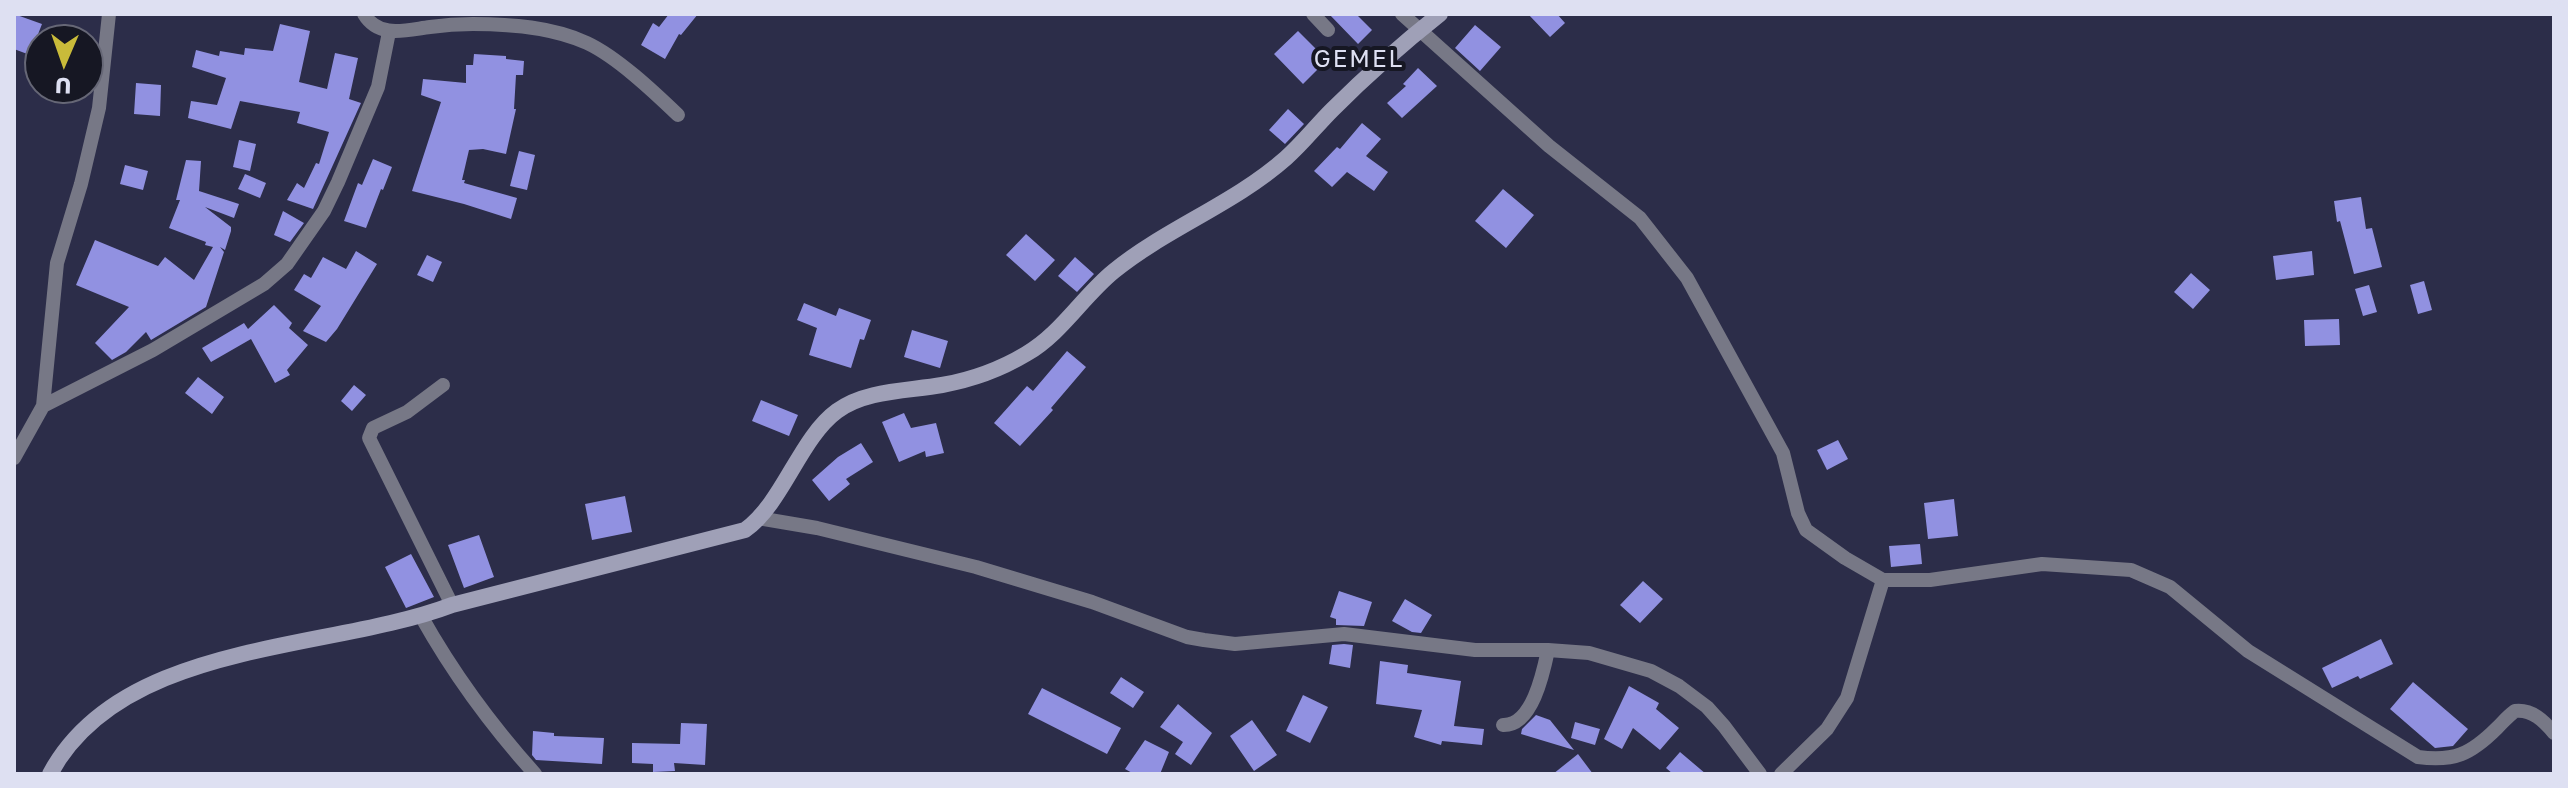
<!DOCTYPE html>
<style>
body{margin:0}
#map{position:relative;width:2568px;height:788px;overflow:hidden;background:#2c2d49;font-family:"Golos Text",sans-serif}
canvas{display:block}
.frame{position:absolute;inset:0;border:16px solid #dee0f2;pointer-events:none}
.north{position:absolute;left:24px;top:24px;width:80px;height:80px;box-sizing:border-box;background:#161723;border:2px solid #666776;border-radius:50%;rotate:182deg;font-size:22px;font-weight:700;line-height:32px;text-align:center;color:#dee0f2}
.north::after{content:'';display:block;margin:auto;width:28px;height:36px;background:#c9bb3a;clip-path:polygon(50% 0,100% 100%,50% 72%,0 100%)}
</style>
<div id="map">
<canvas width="2568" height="788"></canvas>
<div class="frame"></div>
<div class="north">U</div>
</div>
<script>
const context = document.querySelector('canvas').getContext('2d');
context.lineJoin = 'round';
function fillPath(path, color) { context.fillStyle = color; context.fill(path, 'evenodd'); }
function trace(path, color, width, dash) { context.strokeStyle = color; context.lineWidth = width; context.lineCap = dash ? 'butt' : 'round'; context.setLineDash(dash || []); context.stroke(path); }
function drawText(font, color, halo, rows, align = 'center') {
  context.font = font + ' "Golos Text",sans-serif'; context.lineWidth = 8; context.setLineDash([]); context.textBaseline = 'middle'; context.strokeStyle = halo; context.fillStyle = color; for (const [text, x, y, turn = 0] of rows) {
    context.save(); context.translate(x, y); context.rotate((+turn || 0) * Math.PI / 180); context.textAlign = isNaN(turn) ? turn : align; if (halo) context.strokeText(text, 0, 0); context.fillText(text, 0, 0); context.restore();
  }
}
const building = new Path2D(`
 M 14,14 L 42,24 L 30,55 L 14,49 Z
 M 669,14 L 698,14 L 681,35 L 679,34 L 665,59 L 641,45 L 653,23 L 659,27 Z
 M 1329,14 L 1356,14 L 1372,30 L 1358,44 Z
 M 1528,14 L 1557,14 L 1565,23 L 1550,37 Z
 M 280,24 L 310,31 L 299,82 L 327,89 L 335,53 L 358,58 L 349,99 L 361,103 L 313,209 L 287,200 L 297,183 L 304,188 L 316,163 L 319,164 L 329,132 L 297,123 L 300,112 L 240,101 L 231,129 L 188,118 L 191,101 L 217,105 L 226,78 L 192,67 L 196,50 L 219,56 L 220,51 L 244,55 L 245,48 L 273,51 Z
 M 1475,25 L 1501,47 L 1480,71 L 1455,48 Z
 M 1298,31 L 1327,60 L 1303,84 L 1274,54 Z
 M 474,54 L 506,56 L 506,59 L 524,61 L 523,75 L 516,75 L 514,109 L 516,109 L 506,154 L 483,149 L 469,150 L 462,180 L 465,180 L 464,183 L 517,198 L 511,219 L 464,204 L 412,191 L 441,102 L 421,95 L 423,79 L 466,83 L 466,65 L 473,65 Z
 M 1418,68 L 1437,86 L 1402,118 L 1387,103 L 1406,86 L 1403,84 Z
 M 136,83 L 161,85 L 160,116 L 134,114 Z
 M 1288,109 L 1304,124 L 1285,144 L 1269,130 Z
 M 1362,123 L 1381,139 L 1366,156 L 1388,172 L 1374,191 L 1347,172 L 1332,187 L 1314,171 L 1337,147 L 1340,149 Z
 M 239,140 L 256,144 L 250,171 L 233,167 Z
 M 519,151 L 535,155 L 527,190 L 510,186 Z
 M 373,159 L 392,167 L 383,190 L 381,189 L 366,228 L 344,221 L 358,183 L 362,185 Z
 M 186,160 L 201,161 L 199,191 L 239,204 L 234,218 L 205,207 L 231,227 L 231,231 L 225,250 L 220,247 L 224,252 L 206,307 L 151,340 L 146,332 L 126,352 L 112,360 L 95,343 L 129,307 L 76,285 L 95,240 L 158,266 L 165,257 L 194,280 L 213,247 L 205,245 L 206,242 L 169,228 L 180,200 L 176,200 Z
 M 125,165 L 148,171 L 143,190 L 120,184 Z
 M 245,174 L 266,183 L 260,198 L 238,189 Z
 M 1503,189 L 1534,215 L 1506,248 L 1475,221 Z
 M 2361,197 L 2366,229 L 2372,228 L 2382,267 L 2354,274 L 2340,221 L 2337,222 L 2334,201 Z
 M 283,211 L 304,223 L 290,242 L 274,235 Z
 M 1026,234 L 1055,260 L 1035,281 L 1006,255 Z
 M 356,251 L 377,264 L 337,329 L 326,342 L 303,331 L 321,306 L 294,290 L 304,274 L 311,278 L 323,257 L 346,269 Z
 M 2312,251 L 2314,275 L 2276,280 L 2273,256 Z
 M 427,255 L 442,262 L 433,282 L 417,275 Z
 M 1075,257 L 1094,274 L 1077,292 L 1058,276 Z
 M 2191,273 L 2210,290 L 2193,309 L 2174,292 Z
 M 2424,281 L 2432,310 L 2418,314 L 2410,285 Z
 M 2369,285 L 2377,312 L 2363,316 L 2355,289 Z
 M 804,303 L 836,316 L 839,308 L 871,320 L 864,340 L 860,339 L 851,368 L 809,355 L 817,328 L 797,320 Z
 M 274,305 L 292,323 L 289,328 L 308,345 L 287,370 L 290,375 L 275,383 L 251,339 L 211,362 L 202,348 L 244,323 L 248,329 Z
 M 2339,319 L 2340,345 L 2305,346 L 2304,320 Z
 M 912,330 L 948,341 L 940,368 L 904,357 Z
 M 1067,351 L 1086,367 L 1051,408 L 1053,410 L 1020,446 L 994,423 L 1027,386 L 1033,391 Z
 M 198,377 L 224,397 L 212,414 L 185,393 Z
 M 354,385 L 366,395 L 352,411 L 341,401 Z
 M 761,400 L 798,415 L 789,436 L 752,421 Z
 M 904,413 L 911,428 L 936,423 L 944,453 L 926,457 L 925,451 L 899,462 L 882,422 Z
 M 1838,440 L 1848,459 L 1827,470 L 1817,450 Z
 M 861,443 L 873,462 L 846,479 L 850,484 L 829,501 L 812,480 L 838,457 Z
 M 625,496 L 632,532 L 592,540 L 585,504 Z
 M 1954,499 L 1958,536 L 1928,539 L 1924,503 Z
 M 479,535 L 494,577 L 464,588 L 448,545 Z
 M 1920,544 L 1922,564 L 1891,567 L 1889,546 Z
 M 411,554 L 434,597 L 406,608 L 385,567 Z
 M 1643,581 L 1663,599 L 1640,623 L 1620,605 Z
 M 1339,591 L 1372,602 L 1364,626 L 1336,625 L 1336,619 L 1330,617 Z
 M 1405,599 L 1432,615 L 1421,633 L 1412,632 L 1392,621 Z
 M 2381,639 L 2393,664 L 2360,679 L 2358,676 L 2332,688 L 2322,668 Z
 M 1344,644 L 1353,645 L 1350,668 L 1329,664 L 1332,645 Z
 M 1380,661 L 1408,665 L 1407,673 L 1461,681 L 1454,726 L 1484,729 L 1482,745 L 1442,741 L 1441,745 L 1414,737 L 1422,710 L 1376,704 Z
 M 1121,677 L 1144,692 L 1133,708 L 1110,693 Z
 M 2413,682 L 2468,729 L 2453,746 L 2435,748 L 2390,709 Z
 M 1629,686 L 1659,703 L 1656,709 L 1679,728 L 1660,750 L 1633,728 L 1622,749 L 1604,739 Z
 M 1042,688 L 1121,728 L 1107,754 L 1028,714 Z
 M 1303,695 L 1328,707 L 1310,743 L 1286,731 Z
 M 1178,704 L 1212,733 L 1191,765 L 1175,754 L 1183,742 L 1160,727 Z
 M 1536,715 L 1550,720 L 1574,750 L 1521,734 L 1522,729 Z
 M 1252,720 L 1277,755 L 1254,771 L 1230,736 Z
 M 1575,722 L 1600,729 L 1595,745 L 1571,738 Z
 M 681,723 L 707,724 L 705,765 L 674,763 L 675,771 L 653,772 L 653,764 L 632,763 L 632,743 L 680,744 Z
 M 533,731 L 554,733 L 554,736 L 604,738 L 602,764 L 536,760 L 532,755 Z
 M 1145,740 L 1169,752 L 1160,774 L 1134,774 L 1125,769 Z
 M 1680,752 L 1706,774 L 1673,774 L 1666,768 Z
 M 1578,754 L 1593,774 L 1553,774 Z`);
const street = new Path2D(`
 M 364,14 C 379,39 406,30 430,27 C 444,25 459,24 473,24 C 511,24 552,27 587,43 C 617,57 654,92 678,115
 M 1313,14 L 1328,30
 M 1402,14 L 1549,146 L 1640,218 L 1687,278 L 1783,453 L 1798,513 L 1806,530 L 1845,558 L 1883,580 L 1847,698 L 1827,729 L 1781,774
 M 443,385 L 407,412 L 373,428 L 369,438 L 452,605
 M 43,406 L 153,350 L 264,284 L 287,264 L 324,211 L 338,182 L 378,87 L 389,32
 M 14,458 L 43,406 L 57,263 L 81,184 L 99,108 L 109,14
 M 758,518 L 817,528 L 976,567 L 1092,602 L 1187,637 L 1204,640 L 1235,644 L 1344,634 L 1475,650 L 1548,650 L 1589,653 L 1651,671 L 1679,686 L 1707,707 L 1724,726 L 1760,774
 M 1883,580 L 1930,580 L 2042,564 L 2131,570 L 2170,587 L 2248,651 L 2418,757 C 2454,762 2471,754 2497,728 C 2503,722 2508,716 2515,711 C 2532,709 2544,721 2554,733
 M 421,616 C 454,675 490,724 535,774
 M 1503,725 C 1532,726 1543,674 1548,650`);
const secondary = new Path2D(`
 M 50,774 C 122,640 328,652 452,605 L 745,530 C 783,503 800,438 837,411 C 865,390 908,391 942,385 C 970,380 1001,369 1026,354 C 1061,334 1083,296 1114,271 C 1167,228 1234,204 1286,158 C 1302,144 1316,126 1332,110 C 1366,76 1402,44 1440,14`);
const quarterNames = [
 ["GEMEL",1359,59]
];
fillPath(building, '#9191e1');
trace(street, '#777886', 14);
trace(secondary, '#9fa0b7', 16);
context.letterSpacing = '2px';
drawText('24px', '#dee0f2', '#161723', quarterNames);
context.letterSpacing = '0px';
</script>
